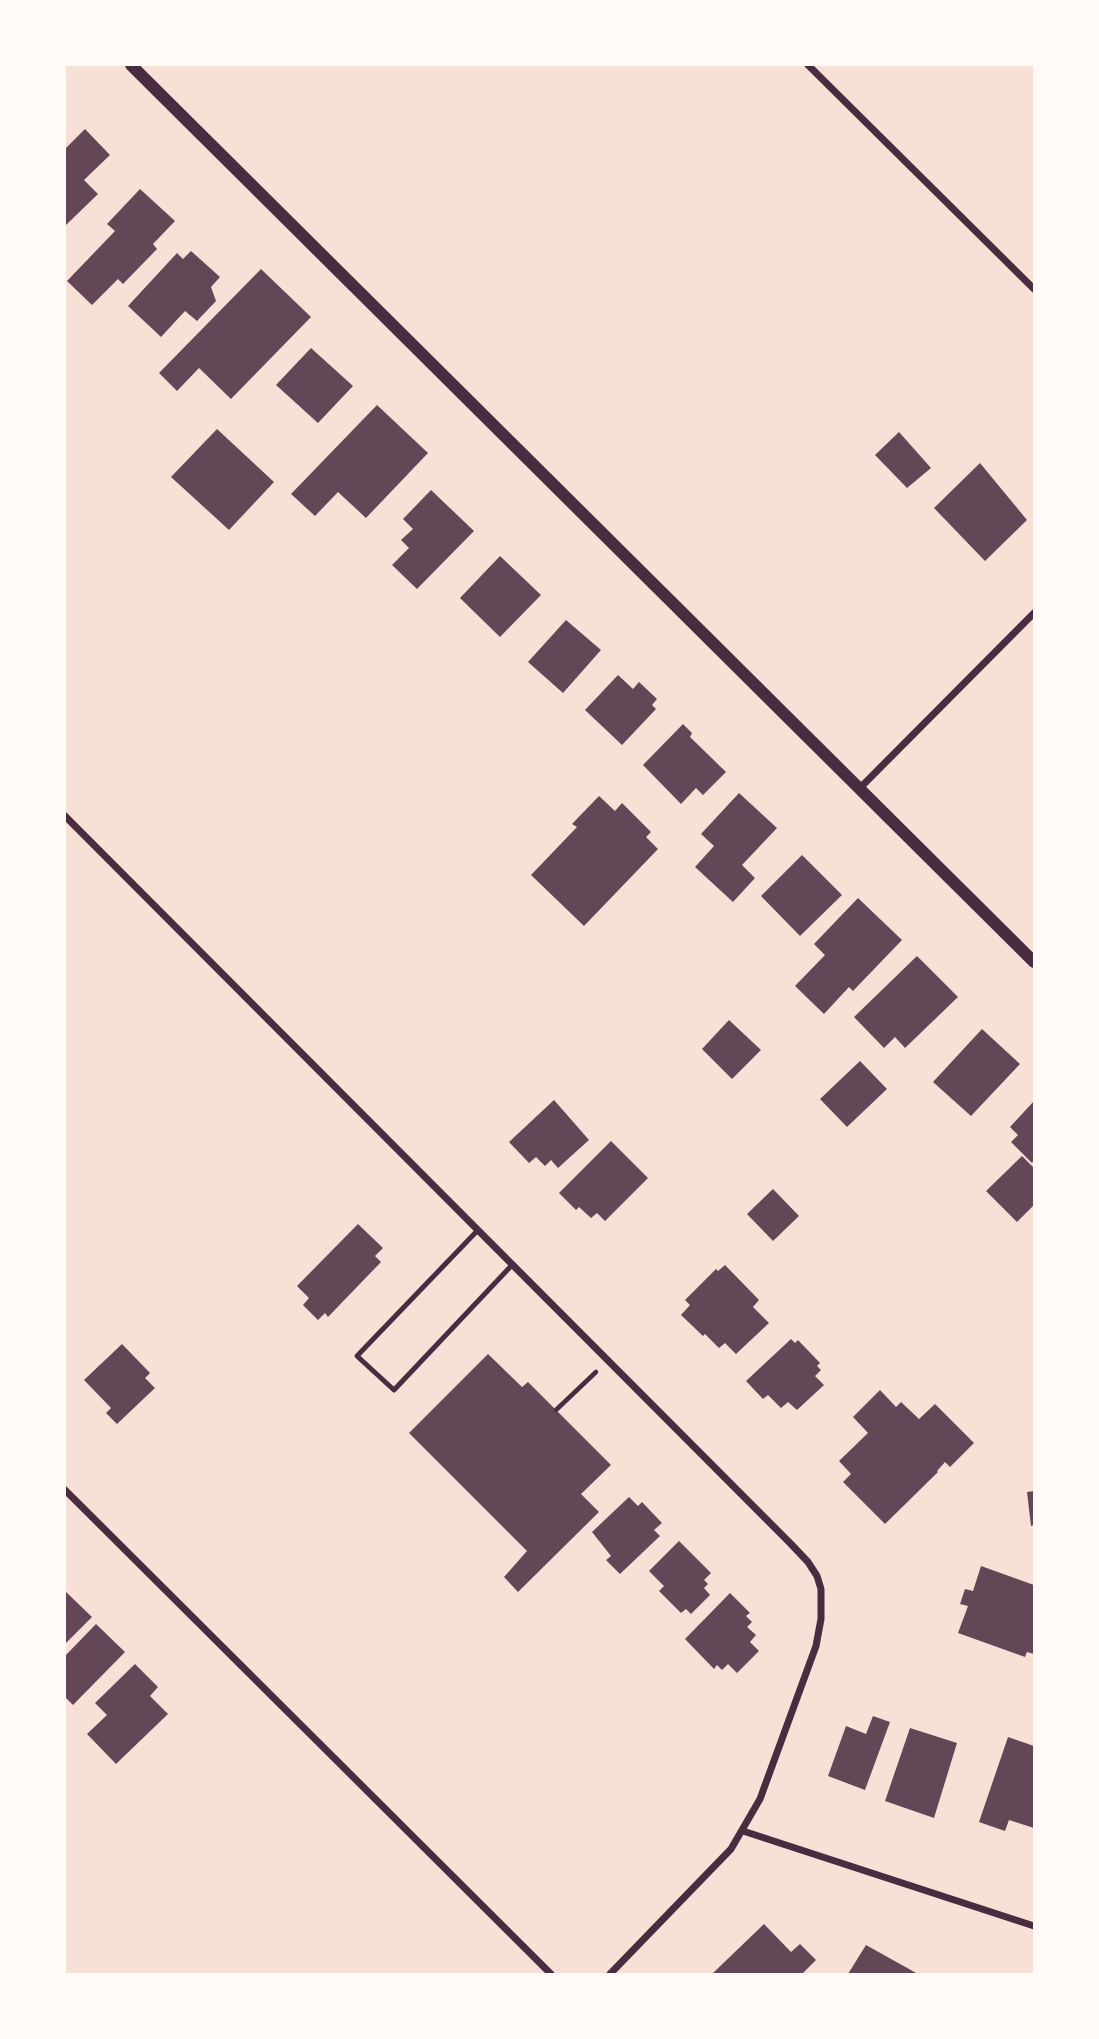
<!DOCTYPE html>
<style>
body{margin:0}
#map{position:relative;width:1099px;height:2039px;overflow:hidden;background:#f7e1d7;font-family:Poppins,sans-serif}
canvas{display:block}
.frame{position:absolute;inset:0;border:66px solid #fffaf5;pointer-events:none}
</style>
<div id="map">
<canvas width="1099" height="2039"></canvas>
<div class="frame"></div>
</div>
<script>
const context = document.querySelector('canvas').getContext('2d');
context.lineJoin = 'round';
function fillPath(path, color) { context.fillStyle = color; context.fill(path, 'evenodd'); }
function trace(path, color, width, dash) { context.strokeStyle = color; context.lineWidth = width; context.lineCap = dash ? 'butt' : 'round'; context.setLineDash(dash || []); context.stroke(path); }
const building = new Path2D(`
 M 85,129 L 110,155 L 84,180 L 98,194 L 65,226 L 65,149 Z
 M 140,189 L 175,221 L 153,244 L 157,249 L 123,284 L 118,279 L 92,305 L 67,281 L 115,231 L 107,224 Z
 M 191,251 L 220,277 L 211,287 L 216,301 L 197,321 L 185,311 L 161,337 L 128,306 L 177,253 L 183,259 Z
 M 261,269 L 311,317 L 231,399 L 199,368 L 177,391 L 159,373 Z
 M 311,348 L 353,386 L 318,423 L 276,385 Z
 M 377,405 L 428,453 L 366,518 L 338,492 L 315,516 L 291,494 Z
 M 217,429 L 274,482 L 229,530 L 171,477 Z
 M 899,432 L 931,468 L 907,488 L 875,455 Z
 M 980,463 L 1027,520 L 985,561 L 934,508 Z
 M 431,490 L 474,531 L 417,589 L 392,565 L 409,548 L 401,540 L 413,529 L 403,519 Z
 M 500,556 L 541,595 L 500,637 L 460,598 Z
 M 566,620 L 601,650 L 563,693 L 528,662 Z
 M 618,675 L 633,689 L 639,682 L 657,699 L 652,705 L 656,709 L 622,745 L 585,710 Z
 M 683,724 L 692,733 L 690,737 L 726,772 L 703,795 L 696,788 L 681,804 L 643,765 Z
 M 739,793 L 777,828 L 742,865 L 755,878 L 733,902 L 695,867 L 714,846 L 701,834 Z
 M 599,796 L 615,811 L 622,803 L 651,832 L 646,837 L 658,849 L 584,926 L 531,875 L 577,827 L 572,824 Z
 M 802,855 L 842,895 L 800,936 L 761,896 Z
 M 858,898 L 902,940 L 853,991 L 849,987 L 824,1014 L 795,986 L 825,955 L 814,944 Z
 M 917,956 L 958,997 L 905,1048 L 895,1037 L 884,1048 L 854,1017 Z
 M 729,1020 L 761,1050 L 732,1079 L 702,1049 Z
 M 982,1029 L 1020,1064 L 971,1116 L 933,1082 Z
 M 860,1061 L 887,1089 L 847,1127 L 820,1099 Z
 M 554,1100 L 589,1140 L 558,1168 L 551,1160 L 545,1166 L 536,1157 L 529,1163 L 509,1142 Z
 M 1034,1101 L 1034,1160 L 1032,1163 L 1011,1142 L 1018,1135 L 1010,1127 Z
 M 611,1141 L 648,1178 L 605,1221 L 597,1213 L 591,1218 L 579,1207 L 576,1210 L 559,1193 Z
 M 1022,1156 L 1034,1168 L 1034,1205 L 1017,1222 L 986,1191 Z
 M 773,1189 L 799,1216 L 773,1241 L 747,1214 Z
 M 358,1224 L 383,1248 L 375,1256 L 381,1262 L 328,1317 L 325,1313 L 318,1320 L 303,1305 L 309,1298 L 297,1286 Z
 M 725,1265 L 759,1300 L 753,1307 L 769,1323 L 736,1354 L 725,1343 L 719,1348 L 705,1334 L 703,1336 L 681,1315 L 690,1305 L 685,1300 L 716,1269 L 718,1271 Z
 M 791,1339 L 795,1343 L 798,1340 L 820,1363 L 817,1366 L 821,1370 L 815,1376 L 824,1385 L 797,1410 L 788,1402 L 781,1408 L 768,1395 L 763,1399 L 746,1381 Z
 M 122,1344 L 150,1373 L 145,1378 L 155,1388 L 117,1424 L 106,1413 L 111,1408 L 84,1380 Z
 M 488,1354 L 522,1387 L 528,1382 L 611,1465 L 581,1494 L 599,1512 L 518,1592 L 504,1577 L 527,1551 L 409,1433 Z
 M 880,1390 L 896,1407 L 901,1402 L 919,1419 L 935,1404 L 974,1443 L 950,1467 L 945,1462 L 937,1471 L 938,1472 L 885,1524 L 843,1482 L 851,1474 L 839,1461 L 868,1433 L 853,1417 Z
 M 1034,1491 L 1034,1525 L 1031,1526 L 1027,1492 Z
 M 629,1497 L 638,1506 L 642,1502 L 662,1523 L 654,1530 L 660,1536 L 620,1574 L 606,1560 L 611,1556 L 592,1532 Z
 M 679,1541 L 711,1573 L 704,1580 L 708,1584 L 704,1588 L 710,1595 L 691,1614 L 686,1609 L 681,1613 L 659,1591 L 664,1586 L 649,1571 Z
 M 981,1566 L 1034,1585 L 1034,1654 L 1027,1652 L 1025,1657 L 958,1633 L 968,1606 L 960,1604 L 965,1589 L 973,1591 Z
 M 65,1591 L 92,1617 L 65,1644 Z
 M 730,1593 L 750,1613 L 746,1616 L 752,1622 L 747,1627 L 756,1635 L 750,1642 L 759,1651 L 737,1673 L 728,1664 L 722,1670 L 717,1665 L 714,1669 L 685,1639 Z
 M 96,1624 L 125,1652 L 73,1705 L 65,1697 L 65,1656 Z
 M 135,1664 L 158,1687 L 150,1696 L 168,1714 L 116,1764 L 87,1734 L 107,1715 L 95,1703 Z
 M 873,1716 L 890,1722 L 865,1790 L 828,1776 L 846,1726 L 866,1734 Z
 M 910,1728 L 957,1743 L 934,1818 L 885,1801 Z
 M 1008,1737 L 1034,1746 L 1034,1828 L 1009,1820 L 1005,1831 L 979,1822 Z
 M 764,1924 L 791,1952 L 800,1944 L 816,1960 L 802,1974 L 712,1974 Z
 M 866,1945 L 918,1974 L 848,1974 Z`);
const path = new Path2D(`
 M 556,1410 L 596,1372`);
const service = new Path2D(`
 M 478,1230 L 357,1356 L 394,1390 L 513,1264`);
const minor = new Path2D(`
 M 808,65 L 1034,289
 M 859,789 L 1034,613
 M 65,816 L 791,1544 L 808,1562 L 817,1576 L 821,1589 L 821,1619 L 816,1646 L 760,1799 L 731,1849 L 610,1974
 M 65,1490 L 551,1974
 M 743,1831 L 1034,1926`);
const tertiary = new Path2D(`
 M 131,65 L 1034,962`);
fillPath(building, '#644757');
trace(path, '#4a2c40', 4.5);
trace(service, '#4a2c40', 5);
trace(minor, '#4a2c40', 7);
trace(tertiary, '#4a2c40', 12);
</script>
